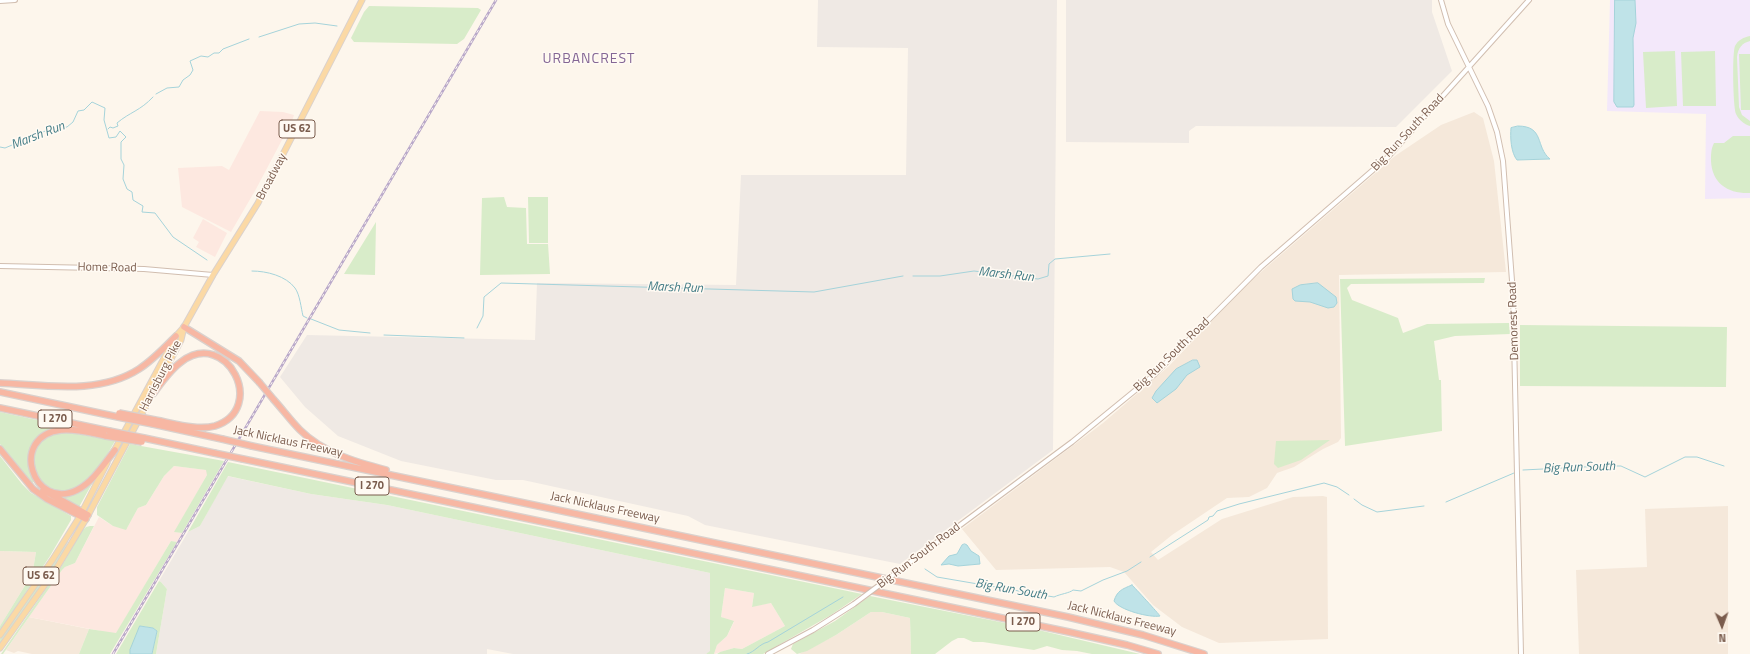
<!DOCTYPE html>
<style>
body{margin:0}
#map{position:relative;width:1750px;height:654px;overflow:hidden;background:#fdf6ec;font-family:"Titillium Web",sans-serif}
canvas{display:block}
.north{position:absolute;left:1702px;top:606px;width:40px;height:40px;-webkit-text-stroke:3px #fffaf3;paint-order:stroke;rotate:178deg;font-size:11px;font-weight:700;line-height:16px;text-align:center;color:#7a5c4d}
.north::after{content:'';display:block;margin:auto;width:14px;height:18px;background:#7a5c4d;clip-path:polygon(50% 0,100% 100%,50% 72%,0 100%)}
</style>
<div id="map">
<canvas width="1750" height="654"></canvas>
<div class="north">N</div>
</div>
<script>
const context = document.querySelector('canvas').getContext('2d');
context.lineJoin = 'round';
function fillPath(path, color) { context.fillStyle = color; context.fill(path, 'evenodd'); }
function trace(path, color, width, dash) { context.strokeStyle = color; context.lineWidth = width; context.lineCap = dash ? 'butt' : 'round'; context.setLineDash(dash || []); context.stroke(path); }
function drawText(font, color, halo, rows, align = 'center') {
  context.font = font + ' "Titillium Web",sans-serif'; context.lineWidth = 3; context.setLineDash([]); context.textBaseline = 'middle'; context.strokeStyle = halo; context.fillStyle = color; for (const [text, x, y, turn = 0] of rows) {
    context.save(); context.translate(x, y); context.rotate((+turn || 0) * Math.PI / 180); context.textAlign = isNaN(turn) ? turn : align; if (halo) context.strokeText(text, 0, 0); context.fillText(text, 0, 0); context.restore();
  }
}
const residential = new Path2D(`
 M 1474,112 L 1483,118 L 1494,161 L 1506,272 L 1339,275 L 1341,438 L 1338,442 L 1323,449 L 1294,467 L 1277,473 L 1267,488 L 1249,497 L 1227,498 L 1172,535 L 1151,552 L 1158,560 L 1222,519 L 1293,497 L 1323,496 L 1327,497 L 1328,639 L 1219,643 L 1182,627 L 1153,605 L 1124,572 L 1110,567 L 996,570 L 962,529 L 1103,423 L 1169,366 L 1246,285 L 1395,156 L 1441,125 Z
 M 1728,506 L 1728,654 L 1579,654 L 1576,570 L 1647,567 L 1645,509 Z
 M 0,551 L 36,552 L 33,570 L 34,571 L 0,626 Z
 M 871,612 L 882,612 L 910,618 L 911,654 L 799,654 L 836,635 Z
 M 29,617 L 89,629 L 79,654 L 32,654 L 18,651 L 14,653 L 6,650 Z`);
const commercial = new Path2D(`
 M 260,111 L 283,112 L 294,115 L 292,121 L 256,189 L 231,232 L 182,207 L 178,168 L 222,166 L 229,170 Z
 M 203,219 L 227,233 L 215,257 L 196,247 L 199,242 L 193,238 Z
 M 174,466 L 207,470 L 207,475 L 175,532 L 182,533 L 177,542 L 171,541 L 116,634 L 29,617 L 62,570 L 65,567 L 75,563 L 99,517 L 113,526 L 127,528 L 138,508 L 146,505 L 164,476 Z
 M 725,588 L 754,593 L 752,606 L 771,603 L 785,626 L 742,649 L 734,648 L 714,654 L 717,645 L 727,636 L 734,622 L 721,617 Z`);
const industrial = new Path2D(`
 M 818,0 L 1057,0 L 1053,450 L 900,564 L 705,525 L 688,516 L 523,480 L 496,480 L 401,461 L 338,436 L 305,407 L 280,377 L 307,335 L 535,340 L 537,283 L 736,285 L 741,175 L 906,175 L 908,48 L 817,47 Z
 M 1066,0 L 1432,0 L 1432,12 L 1452,71 L 1396,127 L 1196,126 L 1189,131 L 1189,143 L 1066,142 Z
 M 227,476 L 311,494 L 387,505 L 710,573 L 710,652 L 706,654 L 513,654 L 487,649 L 487,654 L 156,654 L 167,589 L 161,582 L 159,581 L 188,532 L 200,526 Z`);
const education = new Path2D(`
 M 1610,0 L 1750,0 L 1750,198 L 1705,199 L 1706,114 L 1607,111 Z`);
const green = new Path2D(`
 M 369,6 L 478,8 L 481,10 L 464,39 L 457,44 L 354,42 L 351,38 L 364,12 Z
 M 1750,36 L 1750,41 C 1742,43 1738,48 1737,57 L 1739,107 L 1742,115 L 1750,121 L 1750,126 C 1744,124 1739,120 1736,114 C 1733,107 1732,53 1735,46 C 1738,40 1744,37 1750,36 Z
 M 1675,51 L 1677,106 L 1646,108 L 1643,52 Z
 M 1715,51 L 1716,106 L 1683,106 L 1681,52 Z
 M 1739,54 L 1750,54 L 1750,110 L 1741,110 Z
 M 1733,136 L 1750,136 L 1750,193 C 1729,194 1712,184 1711,161 C 1711,154 1711,149 1714,143 L 1724,143 Z
 M 504,197 L 507,207 L 526,208 L 527,244 L 548,244 L 550,274 L 480,275 L 482,198 Z
 M 528,197 L 548,197 L 548,243 L 529,243 Z
 M 376,222 L 375,275 L 344,274 Z
 M 1485,278 L 1484,283 L 1351,284 L 1347,288 L 1352,300 L 1398,318 L 1403,333 L 1427,324 L 1509,323 L 1510,334 L 1455,336 L 1434,341 L 1439,380 L 1441,380 L 1442,431 L 1345,446 L 1340,279 Z
 M 1520,325 L 1727,327 L 1726,387 L 1520,386 Z
 M 0,412 L 69,427 L 54,430 L 30,452 L 29,471 L 34,482 L 31,483 L 0,444 Z
 M 67,432 L 115,441 C 106,456 95,478 79,487 C 37,510 7,438 67,432 Z
 M 1330,440 L 1301,460 L 1278,468 L 1274,464 L 1276,441 Z
 M 130,444 L 224,461 L 182,533 L 174,532 L 207,475 L 206,470 L 174,466 L 164,476 L 146,505 L 138,508 L 126,530 L 113,526 L 97,515 L 97,507 Z
 M 0,456 L 22,484 L 31,493 L 71,516 L 71,520 L 50,556 L 0,631 L 0,626 L 34,571 L 33,570 L 36,552 L 0,551 Z
 M 228,462 L 862,594 L 831,615 L 763,654 L 717,654 L 720,652 L 734,648 L 742,649 L 785,626 L 771,603 L 752,607 L 754,593 L 725,588 L 721,617 L 734,621 L 727,636 L 717,645 L 714,654 L 706,654 L 710,651 L 710,573 L 387,505 L 311,494 L 228,476 L 200,526 L 188,532 Z
 M 92,481 L 93,482 L 79,507 L 57,496 Z
 M 90,526 L 94,526 L 75,563 L 65,567 L 62,570 L 3,654 L 1,654 L 61,567 L 82,531 L 86,527 Z
 M 67,541 L 68,542 L 58,562 L 0,645 L 0,639 Z
 M 171,541 L 177,542 L 110,654 L 79,654 L 89,629 L 116,633 Z
 M 159,581 L 161,582 L 167,589 L 156,654 L 152,654 L 157,631 L 153,628 L 141,626 L 130,652 L 130,654 L 116,654 Z
 M 870,596 L 1030,628 L 1140,654 L 1092,654 L 1077,651 L 1062,650 L 1047,646 L 1034,650 L 983,642 L 973,642 L 964,638 L 958,638 L 952,641 L 935,654 L 911,654 L 910,618 L 882,612 L 871,612 L 836,635 L 807,651 L 797,654 L 791,649 L 793,644 L 835,621 Z`);
const water = new Path2D(`
 M 1615,0 L 1635,0 L 1636,23 L 1633,38 L 1634,105 L 1633,107 L 1617,107 L 1614,102 Z
 M 1518,126 C 1545,126 1535,147 1550,159 L 1517,160 C 1511,153 1510,137 1511,128 Z
 M 1318,283 L 1336,297 L 1337,303 L 1334,307 L 1328,308 L 1310,302 L 1295,301 L 1293,299 L 1292,289 L 1300,285 Z
 M 1193,360 L 1197,360 L 1200,367 L 1187,375 L 1176,389 L 1157,403 L 1152,398 L 1156,391 L 1176,369 Z
 M 965,544 L 967,545 L 971,551 L 979,556 L 980,564 L 958,566 L 949,564 L 941,565 L 949,556 L 957,554 L 962,545 Z
 M 1132,585 C 1135,588 1159,614 1160,616 C 1150,618 1119,610 1114,601 C 1117,591 1122,589 1132,585 Z
 M 140,626 L 153,628 L 157,631 L 152,654 L 130,654 L 130,650 Z`);
const stream = new Path2D(`
 M 259,37 L 299,24 L 315,23 L 337,26
 M 156,94 L 167,88 L 179,87 L 183,80 L 190,75 L 193,70 L 190,61 L 201,56 L 208,57 L 214,53 L 219,53 L 223,49 L 249,39
 M 108,129 L 110,127 L 113,128 L 118,126 L 117,123 C 130,112 140,111 153,97
 M 0,147 L 5,148 L 50,129 L 67,127 L 73,122 L 78,111 L 84,110 L 92,102 L 105,108 L 104,120 L 109,138 L 116,137 L 120,131 L 126,137 L 121,142 L 121,159 L 124,165 L 123,179 L 127,189 L 132,192 L 133,200 L 143,206 L 142,212 L 155,213 L 173,237 L 207,260
 M 252,271 C 267,271 286,276 295,288 C 300,295 301,308 303,316 L 307,318
 M 913,276 L 940,276 L 974,271 L 1038,279 L 1048,276 L 1049,264 L 1055,259 L 1110,254
 M 311,319 L 339,330 L 370,333
 M 477,328 L 483,316 L 484,297 L 501,283 L 814,292 L 903,276
 M 384,335 L 464,338
 M 1523,470 L 1603,466 L 1621,466 L 1645,477 L 1685,457 L 1697,457 L 1724,466
 M 1354,499 L 1362,505 L 1377,512 L 1424,506
 M 1446,502 L 1514,473
 M 1150,557 L 1208,520 L 1209,517 L 1213,516 L 1217,511 L 1239,504 L 1324,483 L 1337,487 L 1349,495
 M 925,569 L 937,577 L 1054,597 C 1060,594 1070,593 1073,590 L 1081,591 L 1103,580 L 1127,571 L 1141,562
 M 747,654 C 755,652 759,644 768,642 L 843,597`);
const minor = new Path2D(`
 M 1441,0 L 1448,24 L 1488,106 L 1497,132 L 1503,161 L 1513,294 L 1521,654
 M 0,1 L 15,0
 M 0,266 L 144,269 L 213,275
 M 905,566 L 1072,442 L 1154,375 L 1261,267 L 1388,157 L 1529,0
 M 768,654 L 813,630 L 854,604`);
const major = new Path2D(`
 M 113,453 L 176,336 L 184,327 L 213,275 L 258,203 L 362,0
 M 0,635 L 53,559 L 80,516 L 107,463
 M 0,648 L 56,569 L 86,519 L 181,340 L 184,327`);
const highway = new Path2D(`
 M 184,327 L 239,361 L 259,382
 M 0,383 C 45,385 99,395 139,369 C 153,360 164,348 176,336
 M 0,392 L 118,417
 M 153,394 C 161,383 170,370 181,362 C 227,327 268,409 215,426 C 196,431 173,423 155,420
 M 274,400 C 283,410 291,421 300,430 C 323,453 356,462 386,470
 M 0,408 L 109,431
 M 153,424 L 222,439
 M 106,436 C 91,433 75,428 61,430 C 8,436 33,512 77,490 C 93,482 104,464 115,450
 M 144,438 L 214,453
 M 252,446 L 1068,617 L 1143,635 L 1204,654
 M 0,449 L 33,489 L 47,499 L 86,519
 M 243,459 L 1069,632 L 1127,645 L 1158,654
 M 43,490 L 88,515`);
const rail = new Path2D(`
 M 113,654 L 496,0`);
const minorBridge = new Path2D(`
 M 854,604 L 905,566`);
const highwayBridge = new Path2D(`
 M 259,382 L 274,400
 M 119,413 L 155,420
 M 118,417 L 153,424
 M 109,431 L 144,438
 M 106,436 L 142,442
 M 222,439 L 252,446
 M 214,453 L 243,459`);
const shields = [
 [297,129,36],
 [55,419,34],
 [372,486,34],
 [41,576,36],
 [1023,622,34]
];
const shieldNames = [
 ["US 62",297,129],
 ["I 270",55,419],
 ["I 270",372,486],
 ["US 62",41,576],
 ["I 270",1023,622]
];
const streetNames = [
 ["Big Run South Road",1408,133,-47],
 ["Broadway",272,177,-62],
 ["Home Road",107,268,1],
 ["Demorest Road",1514,321,-92],
 ["Big Run South Road",1172,355,-44],
 ["Harrisburg Pike",161,376,-63],
 ["Jack Nicklaus Freeway",288,442,12],
 ["Jack Nicklaus Freeway",605,508,12],
 ["Big Run South Road",919,556,-37],
 ["Jack Nicklaus Freeway",1122,619,14]
];
const waterNames = [
 ["Marsh Run",38,136,-21],
 ["Marsh Run",1006,275,6],
 ["Marsh Run",675,288,2],
 ["Big Run South",1579,468,-2],
 ["Big Run South",1011,590,10]
];
const quarterNames = [
 ["URBANCREST",589,60]
];
fillPath(residential, '#f5e8da');
fillPath(commercial, '#fde8e0');
fillPath(industrial, '#efe9e4');
fillPath(education, '#f3e8fa');
fillPath(green, '#d8ecc9');
fillPath(water, '#bfe3e8');
trace(water, '#a5d3da', 1);
trace(stream, '#a5d3da', 1);
trace(minor, '#d1beb0', 6);
trace(major, '#dad1cd', 7);
trace(highway, '#dad1cd', 8);
trace(minor, '#fff', 4);
trace(major, '#fbd9a5', 5);
trace(highway, '#f7b7a3', 5.5);
trace(rail, '#b9a8c9', 2.5);
trace(rail, '#fffaf3', 1, [3]);
trace(minorBridge, '#d1beb0', 6, []);
trace(highwayBridge, '#dad1cd', 8, []);
trace(minorBridge, '#fff', 4);
trace(highwayBridge, '#f7b7a3', 5.5);
for (const [x, y, w] of shields) { const box = new Path2D(); box.roundRect(x - w / 2, y - 9, w, 18, 3); context.fillStyle = '#fffaf3'; context.fill(box); trace(box, '#7a5c4d', 1); }
drawText('bold 11px', '#7a5c4d', null, shieldNames);
drawText('12px', '#7a5c4d', '#fffaf3', streetNames);
drawText('italic 13px', '#437c86', '#fffaf3', waterNames);
context.letterSpacing = '1px';
drawText('14px', '#846695', '#fffaf3', quarterNames);
context.letterSpacing = '0px';
</script>
